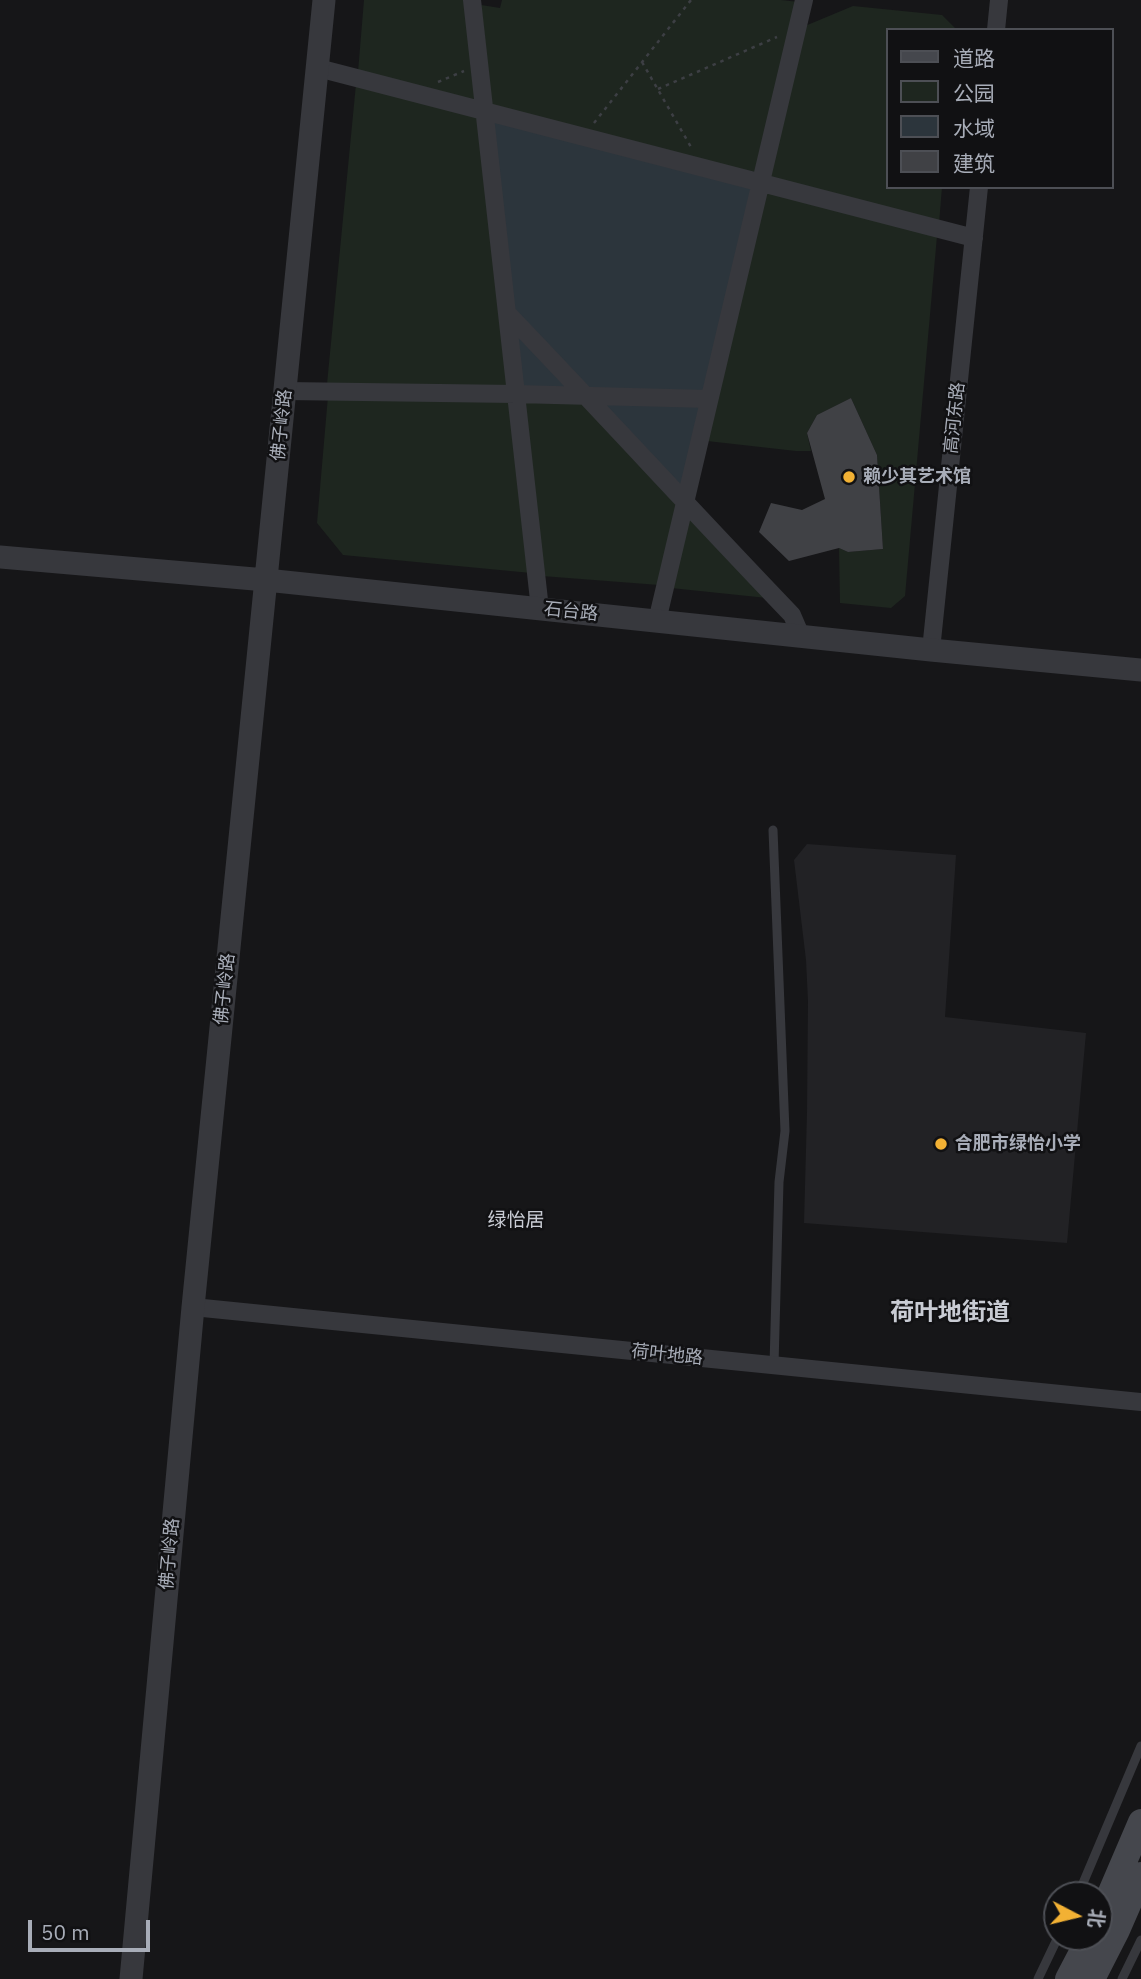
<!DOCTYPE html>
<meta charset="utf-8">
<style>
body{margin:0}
#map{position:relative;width:1141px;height:1979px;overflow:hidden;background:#161618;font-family:"IBM Plex Sans","Noto Sans SC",sans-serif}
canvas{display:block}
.legend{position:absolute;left:886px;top:28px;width:228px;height:161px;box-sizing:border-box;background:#111113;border:2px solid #4d4f55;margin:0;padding:9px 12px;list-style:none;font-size:21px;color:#a8adb8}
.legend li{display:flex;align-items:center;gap:14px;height:35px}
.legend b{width:35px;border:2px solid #4d4f55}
.north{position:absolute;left:1043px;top:1881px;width:70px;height:70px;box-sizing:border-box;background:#111113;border:2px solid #4d4f55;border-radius:50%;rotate:97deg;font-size:19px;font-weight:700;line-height:28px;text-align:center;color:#a8adb8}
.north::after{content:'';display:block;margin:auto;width:24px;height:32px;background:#f2b134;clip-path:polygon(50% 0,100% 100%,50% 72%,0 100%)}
.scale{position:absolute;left:28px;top:1920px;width:122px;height:32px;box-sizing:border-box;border:4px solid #a8adb8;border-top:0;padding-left:9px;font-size:21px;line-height:24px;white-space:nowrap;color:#a8adb8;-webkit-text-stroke:5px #111113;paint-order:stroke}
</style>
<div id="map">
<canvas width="1141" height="1979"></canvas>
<ul class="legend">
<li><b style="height:9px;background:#45474d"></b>道路</li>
<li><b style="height:19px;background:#1e261f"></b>公园</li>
<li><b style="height:19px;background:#2c353c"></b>水域</li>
<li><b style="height:19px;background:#404145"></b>建筑</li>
</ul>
<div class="north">北</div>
<div class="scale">50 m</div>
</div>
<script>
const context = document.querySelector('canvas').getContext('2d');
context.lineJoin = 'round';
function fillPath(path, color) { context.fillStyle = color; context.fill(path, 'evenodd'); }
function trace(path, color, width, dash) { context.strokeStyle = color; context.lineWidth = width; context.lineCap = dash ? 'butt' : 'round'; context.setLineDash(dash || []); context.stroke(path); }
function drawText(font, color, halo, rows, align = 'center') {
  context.font = font + ' "IBM Plex Sans","Noto Sans SC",sans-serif'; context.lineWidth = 5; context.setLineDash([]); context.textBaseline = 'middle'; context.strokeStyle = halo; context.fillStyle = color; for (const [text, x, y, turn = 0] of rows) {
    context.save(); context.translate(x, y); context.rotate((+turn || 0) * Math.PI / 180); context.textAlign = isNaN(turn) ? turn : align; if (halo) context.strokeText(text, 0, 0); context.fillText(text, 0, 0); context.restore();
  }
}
const built = new Path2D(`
 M 807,844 L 956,855 L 945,1017 L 1086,1033 L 1067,1243 L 804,1223 L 807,1112 L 808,1001 L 806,960 L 794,860 Z`);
const green = new Path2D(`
 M 364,0 L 467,0 L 478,102 L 358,72 Z
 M 502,0 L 781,0 L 799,2 L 756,174 L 492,106 L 481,5 L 500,8 Z
 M 853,6 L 942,15 L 956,29 L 887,30 L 887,187 L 942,187 L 939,224 L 769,177 L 805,26 Z
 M 356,84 L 480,115 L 510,387 L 327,384 Z
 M 766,192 L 937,236 L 905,596 L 891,608 L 840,603 L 839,548 L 848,552 L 883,549 L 877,455 L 851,398 L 817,415 L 807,433 L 811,451 L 796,451 L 707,441 Z
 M 328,396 L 511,400 L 531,573 L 343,555 L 317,523 Z
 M 524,400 L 587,402 L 680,502 L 659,585 L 542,576 Z
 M 690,515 L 767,598 L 671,588 Z`);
const water = new Path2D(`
 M 491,120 L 752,187 L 705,392 L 521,387 Z
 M 594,402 L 703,405 L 682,496 Z`);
const building = new Path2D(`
 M 851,398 L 877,455 L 883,549 L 848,552 L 839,548 L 789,561 L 759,532 L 771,503 L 802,510 L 825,499 L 807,433 L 817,415 Z`);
const path = new Path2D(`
 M 642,62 L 691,147
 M 438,82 L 464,71
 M 658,89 L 777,37
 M 594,123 L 691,0`);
const service = new Path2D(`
 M 773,830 L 785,1131 L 779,1182 L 774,1365
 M 1078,1895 L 1141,1746
 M 1038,1979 L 1058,1937
 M 1122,1979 L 1141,1940`);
const minor = new Path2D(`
 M 472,0 L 540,609
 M 996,30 L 999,0
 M 318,68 L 974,238
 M 507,313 C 603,413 696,515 792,615 L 801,636
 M 285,391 L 516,394 L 709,399
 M 657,621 L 804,0
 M 931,650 L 979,187
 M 193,1307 L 1141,1402`);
const tertiary = new Path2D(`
 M 0,557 L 266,580 L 931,650 L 1141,670
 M 131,1979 L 193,1307 L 324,0`);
const secondary = new Path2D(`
 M 1099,1920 L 1141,1822
 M 1068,1979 L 1090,1937
 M 1092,1979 L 1117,1930 L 1141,1875`);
const markers = [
 [849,477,7,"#f2b134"],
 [941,1144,7,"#f2b134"]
];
const streetNames = [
 ["高河东路",955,418,-84],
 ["佛子岭路",282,425,-84],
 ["石台路",571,612,6],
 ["佛子岭路",225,989,-84],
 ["荷叶地路",667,1355,6],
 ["佛子岭路",170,1554,-85]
];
const poiNames = [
 ["赖少其艺术馆",863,477],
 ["合肥市绿怡小学",955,1144]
];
const neighbourhoodNames = [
 ["绿怡居",516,1221]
];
const districtNames = [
 ["荷叶地街道",950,1313]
];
fillPath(built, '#222225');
fillPath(green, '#1e261f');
fillPath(water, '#2c353c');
fillPath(building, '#404145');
trace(path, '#3d3f44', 2.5, [3.5, 5]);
trace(service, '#37383d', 9);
trace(minor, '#37383d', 18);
trace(tertiary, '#37383d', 23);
trace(secondary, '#45474d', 26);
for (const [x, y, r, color] of markers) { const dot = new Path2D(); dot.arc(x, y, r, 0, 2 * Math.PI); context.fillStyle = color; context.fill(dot); trace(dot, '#111113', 2.5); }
drawText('18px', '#a8adb8', '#111113', streetNames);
drawText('bold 18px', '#a8adb8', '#111113', poiNames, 'left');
drawText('19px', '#c9ccd4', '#111113', neighbourhoodNames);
drawText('bold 24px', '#c9ccd4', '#111113', districtNames);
</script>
